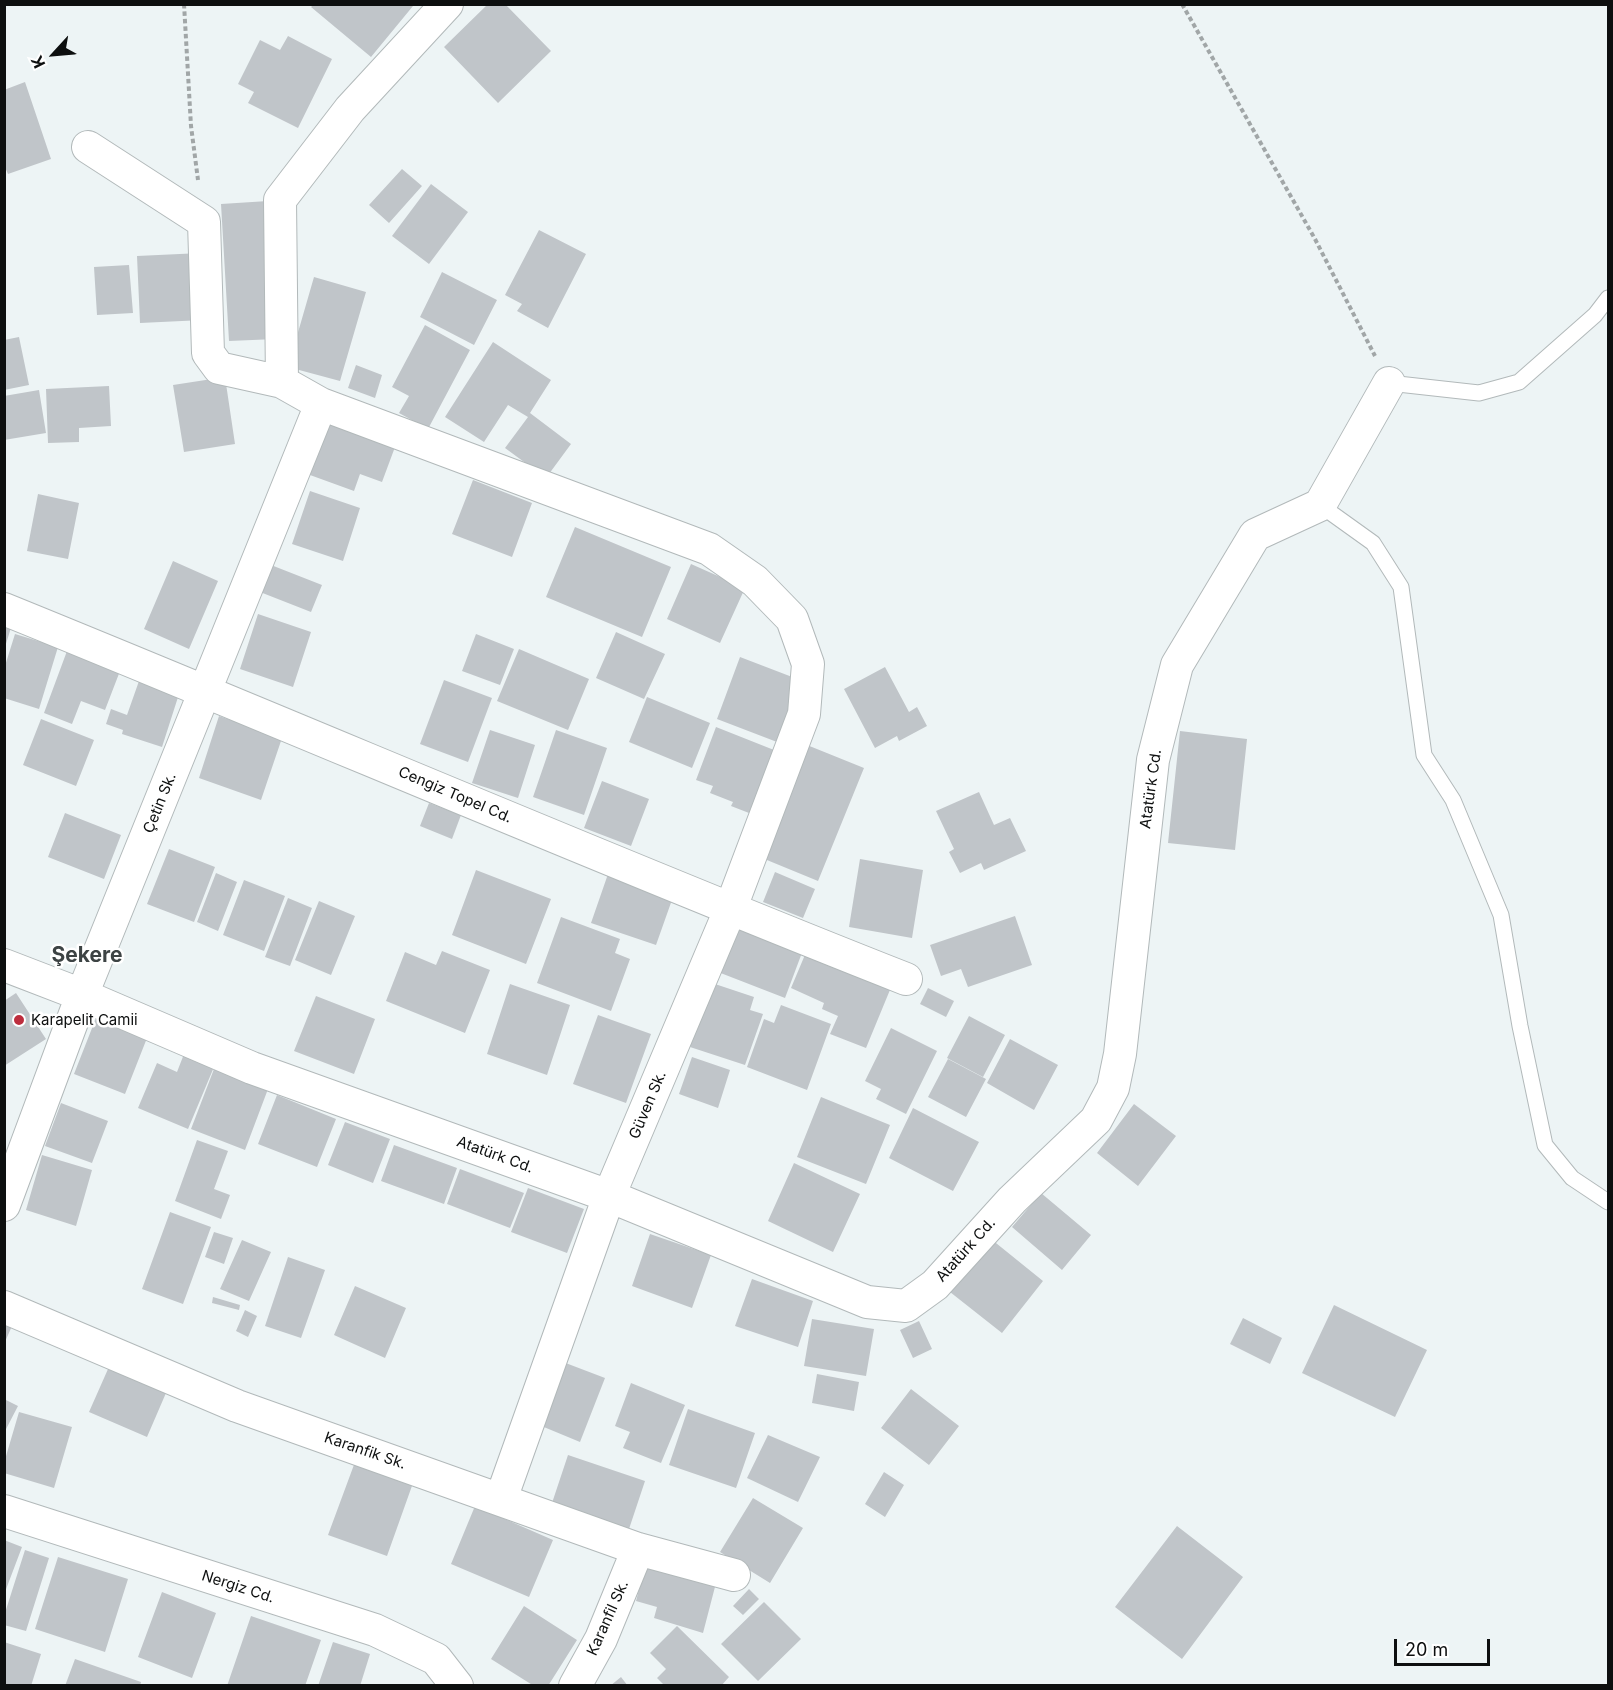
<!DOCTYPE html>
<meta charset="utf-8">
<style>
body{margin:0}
#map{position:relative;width:1613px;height:1690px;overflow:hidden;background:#edf4f5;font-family:Inter,sans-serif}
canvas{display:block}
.frame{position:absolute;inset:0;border:6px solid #0d0f0f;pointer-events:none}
.north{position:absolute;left:24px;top:24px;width:60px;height:60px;-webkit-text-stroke:4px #fff;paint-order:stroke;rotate:244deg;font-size:16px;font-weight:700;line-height:24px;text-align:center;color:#0d0f0f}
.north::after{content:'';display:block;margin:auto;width:21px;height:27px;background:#0d0f0f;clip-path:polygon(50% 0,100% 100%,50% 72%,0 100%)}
.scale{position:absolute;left:1394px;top:1639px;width:96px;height:27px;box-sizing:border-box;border:3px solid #0d0f0f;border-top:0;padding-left:8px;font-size:18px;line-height:21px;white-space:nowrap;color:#0d0f0f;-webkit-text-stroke:4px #fff;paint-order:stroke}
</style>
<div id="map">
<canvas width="1613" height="1690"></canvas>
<div class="frame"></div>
<div class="north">K</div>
<div class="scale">20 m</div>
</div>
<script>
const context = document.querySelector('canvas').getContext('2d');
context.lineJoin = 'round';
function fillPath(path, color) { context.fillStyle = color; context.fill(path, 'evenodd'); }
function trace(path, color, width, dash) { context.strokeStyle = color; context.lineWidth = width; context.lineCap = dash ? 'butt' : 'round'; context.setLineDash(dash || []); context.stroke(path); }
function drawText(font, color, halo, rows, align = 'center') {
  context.font = font + ' Inter,sans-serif'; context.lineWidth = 5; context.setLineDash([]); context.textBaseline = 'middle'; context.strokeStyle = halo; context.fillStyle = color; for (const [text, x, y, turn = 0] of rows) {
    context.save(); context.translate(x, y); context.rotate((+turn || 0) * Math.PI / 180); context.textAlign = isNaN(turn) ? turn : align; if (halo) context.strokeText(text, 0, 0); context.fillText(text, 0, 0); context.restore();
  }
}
const building = new Path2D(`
 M 314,4 L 411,4 L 413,6 L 371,57 L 311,7 Z
 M 488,4 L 505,4 L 551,51 L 498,103 L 444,47 Z
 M 288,36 L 332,59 L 298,128 L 248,103 L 254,92 L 238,84 L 260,40 L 280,50 Z
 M 25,82 L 51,159 L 8,174 L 4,165 L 4,90 Z
 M 402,169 L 422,186 L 389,223 L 369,205 Z
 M 431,184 L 468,212 L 429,264 L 392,236 Z
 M 268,201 L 276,339 L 229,341 L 221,204 Z
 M 539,230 L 586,254 L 548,328 L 517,311 L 522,304 L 505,295 Z
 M 201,253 L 203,320 L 140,323 L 137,256 Z
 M 129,265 L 133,313 L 97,315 L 94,267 Z
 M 442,272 L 497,300 L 474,345 L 420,317 Z
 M 314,277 L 366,292 L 340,381 L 288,367 Z
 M 425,325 L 470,350 L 428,429 L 399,413 L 409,396 L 392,387 Z
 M 19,337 L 29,385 L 4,390 L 4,340 Z
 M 493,342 L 551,380 L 530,413 L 571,444 L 546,478 L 505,448 L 528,417 L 508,405 L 484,442 L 445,417 Z
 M 356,365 L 382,375 L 375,398 L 348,388 Z
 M 225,377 L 235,444 L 184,452 L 173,385 Z
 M 109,386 L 111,426 L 79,428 L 79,442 L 48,443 L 46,389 Z
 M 39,390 L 46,433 L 4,440 L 4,396 Z
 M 329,422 L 395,447 L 382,482 L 360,474 L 354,491 L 310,475 Z
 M 473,480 L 532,503 L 512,557 L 452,534 Z
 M 310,491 L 360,508 L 343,561 L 292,544 Z
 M 38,494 L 79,503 L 68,559 L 27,551 Z
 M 575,527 L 671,567 L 642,637 L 546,597 Z
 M 173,561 L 218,581 L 189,649 L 144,629 Z
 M 691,564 L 745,588 L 720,643 L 667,619 Z
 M 271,565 L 322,585 L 311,612 L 260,592 Z
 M 258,614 L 311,632 L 293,687 L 240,669 Z
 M 4,615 L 14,618 L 5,647 L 4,647 Z
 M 616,632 L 665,654 L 644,699 L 596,678 Z
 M 15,634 L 58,647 L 39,709 L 4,698 L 4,669 Z
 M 476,634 L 514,649 L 500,685 L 462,671 Z
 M 519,649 L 589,679 L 568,730 L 497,701 Z
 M 67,651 L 120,671 L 105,710 L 81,701 L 72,724 L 44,713 Z
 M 740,657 L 800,680 L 777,742 L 717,719 Z
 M 885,667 L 909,712 L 917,707 L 927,726 L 899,741 L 897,736 L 875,748 L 844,689 Z
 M 444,680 L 492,698 L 468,762 L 420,744 Z
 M 139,681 L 179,694 L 162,747 L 122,734 L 123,730 L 106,724 L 111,709 L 127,715 Z
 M 647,697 L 710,723 L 692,768 L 629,742 Z
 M 219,716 L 282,738 L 261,800 L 199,778 Z
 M 41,719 L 94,740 L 76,786 L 23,765 Z
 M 716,727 L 774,750 L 749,813 L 731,806 L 733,802 L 710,793 L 713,786 L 696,780 Z
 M 490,730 L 535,745 L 518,798 L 472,783 Z
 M 556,730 L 607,748 L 584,815 L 533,797 Z
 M 1180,731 L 1247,739 L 1235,850 L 1168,843 Z
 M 807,745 L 864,768 L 818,881 L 762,858 Z
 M 602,781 L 649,799 L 631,846 L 584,828 Z
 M 979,792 L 994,825 L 1010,818 L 1026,851 L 984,870 L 981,863 L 960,873 L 949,852 L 954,849 L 936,811 Z
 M 429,803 L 461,815 L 452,839 L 420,826 Z
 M 65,813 L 121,835 L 104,879 L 48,857 Z
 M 169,849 L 215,867 L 194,922 L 147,904 Z
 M 860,859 L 923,870 L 912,938 L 849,927 Z
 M 476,870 L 551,899 L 526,964 L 452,935 Z
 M 775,872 L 815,889 L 803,918 L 763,902 Z
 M 216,873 L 237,882 L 218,931 L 197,922 Z
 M 608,874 L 673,897 L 656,945 L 591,923 Z
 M 244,880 L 285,896 L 264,951 L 223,935 Z
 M 288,898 L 312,908 L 290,966 L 265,957 Z
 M 319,901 L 355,916 L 331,975 L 295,960 Z
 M 1015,916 L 1032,965 L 968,987 L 961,969 L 941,976 L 930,945 Z
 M 561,917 L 620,939 L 615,953 L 630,959 L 611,1011 L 537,983 Z
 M 737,924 L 803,950 L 785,998 L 718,972 Z
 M 807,950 L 892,985 L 866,1048 L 830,1034 L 838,1016 L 822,1009 L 824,1003 L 791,988 Z
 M 442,951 L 490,970 L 465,1033 L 386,1001 L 405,952 L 436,965 Z
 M 712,983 L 754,997 L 750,1010 L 763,1014 L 745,1065 L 690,1047 Z
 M 510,984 L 570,1005 L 547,1075 L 487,1054 Z
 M 928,988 L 954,1001 L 946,1017 L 920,1004 Z
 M 16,993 L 46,1039 L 4,1066 L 4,1001 Z
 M 316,996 L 375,1019 L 354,1074 L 294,1051 Z
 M 781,1005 L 831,1024 L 807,1090 L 747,1067 L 764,1019 L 774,1023 Z
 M 598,1015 L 651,1034 L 626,1103 L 573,1084 Z
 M 969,1016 L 1005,1035 L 983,1077 L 947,1058 Z
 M 96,1018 L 147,1038 L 125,1094 L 74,1074 Z
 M 891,1028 L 937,1051 L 906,1114 L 876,1099 L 881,1089 L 865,1081 Z
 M 1010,1039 L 1058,1065 L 1034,1110 L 987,1083 Z
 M 184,1054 L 214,1067 L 188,1129 L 138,1108 L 157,1063 L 177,1072 Z
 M 692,1057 L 730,1070 L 718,1108 L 679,1094 Z
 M 948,1059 L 986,1079 L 966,1117 L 928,1097 Z
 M 214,1069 L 268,1089 L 245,1150 L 191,1129 Z
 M 277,1095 L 336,1119 L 317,1167 L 258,1144 Z
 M 821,1097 L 890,1125 L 866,1184 L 797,1157 Z
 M 61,1103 L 108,1121 L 92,1163 L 45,1146 Z
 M 1134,1104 L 1176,1136 L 1138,1186 L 1097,1153 Z
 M 913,1108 L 979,1142 L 953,1191 L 889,1158 Z
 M 345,1122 L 390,1139 L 373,1183 L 328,1165 Z
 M 197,1140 L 228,1151 L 214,1189 L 230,1195 L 221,1219 L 175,1201 Z
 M 394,1145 L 457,1168 L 444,1204 L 381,1181 Z
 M 42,1155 L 92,1170 L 76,1226 L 26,1210 Z
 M 794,1163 L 860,1194 L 833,1252 L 768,1221 Z
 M 460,1169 L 524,1193 L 510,1228 L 447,1204 Z
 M 528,1188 L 584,1209 L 567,1253 L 511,1232 Z
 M 1041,1193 L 1091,1235 L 1062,1270 L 1012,1227 Z
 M 170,1212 L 211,1227 L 183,1304 L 142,1289 Z
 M 214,1232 L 233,1238 L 224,1264 L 205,1257 Z
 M 650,1234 L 711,1255 L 692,1308 L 632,1286 Z
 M 991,1239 L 1043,1281 L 1002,1333 L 950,1292 Z
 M 242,1240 L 271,1252 L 249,1301 L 220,1289 Z
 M 288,1257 L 325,1270 L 301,1338 L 265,1326 Z
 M 752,1279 L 813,1301 L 798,1347 L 735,1326 Z
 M 355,1286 L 406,1308 L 385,1358 L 334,1335 Z
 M 213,1297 L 240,1305 L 239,1310 L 212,1303 Z
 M 1334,1305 L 1427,1350 L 1395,1417 L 1302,1373 Z
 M 245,1310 L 257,1316 L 248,1337 L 236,1331 Z
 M 1243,1318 L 1282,1338 L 1270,1364 L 1230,1344 Z
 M 812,1319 L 874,1329 L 866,1376 L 804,1366 Z
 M 919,1321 L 932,1349 L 913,1358 L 900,1330 Z
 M 4,1323 L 12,1326 L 4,1344 Z
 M 112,1360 L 169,1386 L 147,1437 L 89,1412 Z
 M 563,1362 L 605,1378 L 580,1442 L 539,1425 Z
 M 817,1374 L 859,1382 L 854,1411 L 812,1403 Z
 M 631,1383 L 685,1405 L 661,1463 L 623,1448 L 630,1432 L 615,1426 Z
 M 911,1389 L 959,1426 L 929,1465 L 881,1428 Z
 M 4,1399 L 18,1406 L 4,1433 Z
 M 688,1409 L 755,1433 L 736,1488 L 669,1465 Z
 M 19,1412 L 72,1427 L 54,1488 L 4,1473 L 4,1463 Z
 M 768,1435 L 820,1457 L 798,1502 L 747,1478 Z
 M 568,1455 L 645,1481 L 629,1529 L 552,1503 Z
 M 355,1462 L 413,1483 L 387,1556 L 328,1535 Z
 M 884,1472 L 904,1485 L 885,1517 L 865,1504 Z
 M 753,1498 L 803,1528 L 770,1583 L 720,1552 Z
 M 475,1506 L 553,1540 L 529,1597 L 451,1564 Z
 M 1177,1526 L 1243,1577 L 1182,1659 L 1115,1607 Z
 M 4,1540 L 22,1547 L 5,1592 L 4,1592 Z
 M 25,1550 L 49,1558 L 26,1631 L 4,1625 L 4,1616 Z
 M 58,1557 L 128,1579 L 105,1652 L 35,1629 Z
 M 646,1563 L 716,1583 L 703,1633 L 654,1618 L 657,1607 L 636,1601 Z
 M 749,1589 L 759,1599 L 743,1615 L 733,1606 Z
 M 162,1592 L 216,1613 L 192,1678 L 138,1657 Z
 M 764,1602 L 801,1639 L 758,1681 L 721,1644 Z
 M 524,1606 L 577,1640 L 548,1686 L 534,1686 L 491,1659 Z
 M 251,1616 L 321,1640 L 305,1686 L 227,1686 Z
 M 677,1626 L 729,1677 L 721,1686 L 665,1686 L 657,1678 L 666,1669 L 650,1653 Z
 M 4,1642 L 41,1654 L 31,1686 L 4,1686 Z
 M 333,1642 L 370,1654 L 360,1686 L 318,1686 Z
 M 75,1659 L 141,1682 L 140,1686 L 65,1686 Z
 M 621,1677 L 628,1686 L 610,1686 Z`);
const path = new Path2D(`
 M 184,4 L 191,126 L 198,180
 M 1182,4 L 1315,239 L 1375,356`);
const service = new Path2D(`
 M 1389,383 L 1479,393 L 1519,382 L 1595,315 L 1608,298
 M 1320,505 L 1373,543 L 1401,587 L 1424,755 L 1453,800 L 1501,915 L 1520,1026 L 1545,1145 L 1572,1178 L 1608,1202`);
const minor = new Path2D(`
 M 447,4 L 350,109 L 280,200 L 282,382 L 321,404 L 709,549 L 755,581 L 792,619 L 808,664 L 804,714 L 730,910 L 609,1196 L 501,1499
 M 88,147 L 204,222 L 208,353 L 219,368 L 282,382
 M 4,609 C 305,731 603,860 906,979
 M 4,965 L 82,995 L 252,1068 L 609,1196 L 867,1302 L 906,1306 L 935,1285 L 1012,1200 L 1096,1120 L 1113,1088 L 1120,1054 L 1153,760 L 1177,665 L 1255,535 L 1320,505 L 1389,383
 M 4,1205 L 82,995 L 321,404
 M 4,1307 L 237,1406 L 638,1549 L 734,1575
 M 4,1511 L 375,1630 L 436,1659 L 457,1686
 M 575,1686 L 601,1639 L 638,1549`);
const markers = [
 [19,1020,6,"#bd2d3d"]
];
const streetNames = [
 ["Atatürk Cd.",1151,789,-82],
 ["Cengiz Topel Cd.",455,795,23],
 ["Çetin Sk.",160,803,-68],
 ["Güven Sk.",648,1105,-67],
 ["Atatürk Cd.",495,1155,20],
 ["Atatürk Cd.",966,1250,-48],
 ["Karanfik Sk.",365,1451,19],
 ["Nergiz Cd.",238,1587,18],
 ["Karanfil Sk.",608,1618,-66]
];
const poiNames = [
 ["Karapelit Camii",31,1020]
];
const districtNames = [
 ["Şekere",87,956]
];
fillPath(building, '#c0c5c9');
trace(service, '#b2b9ba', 17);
trace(minor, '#b2b9ba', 34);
trace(path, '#a1a6a7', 4, [4.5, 3]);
trace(service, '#fff', 15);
trace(minor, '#fff', 32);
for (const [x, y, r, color] of markers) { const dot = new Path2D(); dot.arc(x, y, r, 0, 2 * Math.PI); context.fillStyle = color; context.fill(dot); trace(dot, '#fff', 2); }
drawText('15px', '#0d0f0f', '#fff', streetNames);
drawText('15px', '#0d0f0f', '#fff', poiNames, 'left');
drawText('bold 21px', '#3d4344', '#fff', districtNames);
</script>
